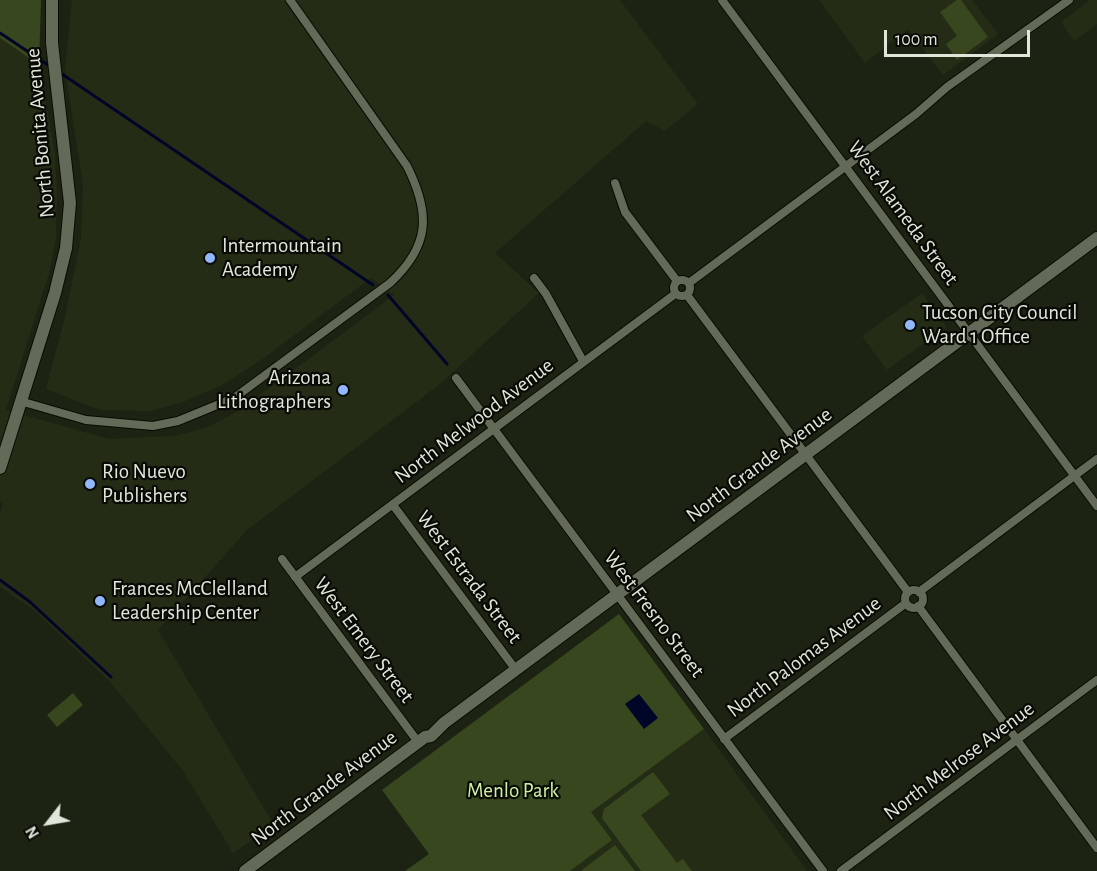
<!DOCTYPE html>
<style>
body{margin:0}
#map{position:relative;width:1097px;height:871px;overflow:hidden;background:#1d2313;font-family:"Alegreya Sans",sans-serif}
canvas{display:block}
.north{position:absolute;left:18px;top:793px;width:60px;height:60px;-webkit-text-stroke:4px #080b05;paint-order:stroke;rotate:239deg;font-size:16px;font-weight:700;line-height:24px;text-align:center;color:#e1e6db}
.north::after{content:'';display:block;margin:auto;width:21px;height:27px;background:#e1e6db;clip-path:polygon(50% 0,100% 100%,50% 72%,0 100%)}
.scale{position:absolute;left:884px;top:30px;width:146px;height:27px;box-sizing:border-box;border:3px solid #e1e6db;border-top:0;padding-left:8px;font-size:18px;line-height:21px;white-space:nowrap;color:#e1e6db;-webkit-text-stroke:4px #080b05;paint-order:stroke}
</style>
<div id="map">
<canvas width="1097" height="871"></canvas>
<div class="north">N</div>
<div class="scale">100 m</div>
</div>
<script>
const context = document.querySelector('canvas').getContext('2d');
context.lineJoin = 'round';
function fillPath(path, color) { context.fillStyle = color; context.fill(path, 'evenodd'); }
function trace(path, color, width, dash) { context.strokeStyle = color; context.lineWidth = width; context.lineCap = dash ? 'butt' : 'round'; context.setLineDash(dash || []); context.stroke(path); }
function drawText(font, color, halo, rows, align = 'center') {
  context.font = font + ' "Alegreya Sans",sans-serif'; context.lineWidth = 4.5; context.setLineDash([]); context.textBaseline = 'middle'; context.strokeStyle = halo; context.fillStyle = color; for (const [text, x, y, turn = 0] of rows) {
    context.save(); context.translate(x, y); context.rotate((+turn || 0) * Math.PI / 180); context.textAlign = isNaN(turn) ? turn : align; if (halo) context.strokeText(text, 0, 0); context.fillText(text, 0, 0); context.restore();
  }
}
const built = new Path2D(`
 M 72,0 L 620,0 L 698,104 L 665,131 L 646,121 L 495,253 L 539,293 L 440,384 L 247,530 L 158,630 L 274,825 L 233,853 L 183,771 L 112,684 L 34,610 L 0,587 L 0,513 L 3,504 L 0,502 L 0,38 L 39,65 L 55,154 L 57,194 L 56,237 L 50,270 L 6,410 L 109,439 L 175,436 L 208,427 L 240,410 L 394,295 L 371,278 L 257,363 L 220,386 L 183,402 L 150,411 L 100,410 L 46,389 L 65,317 L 81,239 L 83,185 L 65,69 Z
 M 819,0 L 972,0 L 998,34 L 943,75 L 908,29 L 865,63 Z
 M 1090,0 L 1097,0 L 1097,24 L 1074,41 L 1061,22 Z
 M 922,293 L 946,327 L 887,370 L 862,336 Z
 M 704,729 L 807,871 L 570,871 L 611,840 L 590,812 Z`);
const green = new Path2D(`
 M 0,0 L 41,0 L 39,65 L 0,38 Z
 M 957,0 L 961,0 L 988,37 L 957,60 L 946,44 L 957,36 L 940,12 Z
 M 619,614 L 704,729 L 591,812 L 612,840 L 570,871 L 405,871 L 429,854 L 382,790 Z
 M 73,693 L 83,705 L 57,727 L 47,715 Z
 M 653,772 L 670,794 L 641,815 L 677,863 L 683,859 L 692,871 L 641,871 L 602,818 L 604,809 Z
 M 615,845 L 635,871 L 583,871 L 582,870 Z`);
const water = new Path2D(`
 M 639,694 L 658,718 L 644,729 L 625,704 Z`);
const stream = new Path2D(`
 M 0,33 L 51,67
 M 59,72 L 373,285
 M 388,295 L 447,364
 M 0,580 L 30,602 L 111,677`);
const street = new Path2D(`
 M 722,0 L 1097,506
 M 615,183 L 625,212 L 677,281
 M 534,278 L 546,294 L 583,361
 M674 288a8 8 0 1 1 16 0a8 8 0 1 1-16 0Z
 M 689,283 L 916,114 L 947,87 L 1069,0
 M 687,295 L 908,592
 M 456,378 L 823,871
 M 20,401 L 86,420 L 153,426 L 178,421 L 234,398 L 390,283 C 430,246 431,214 407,166 L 290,0
 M 393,505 L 516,670
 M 282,559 L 418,742
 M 295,577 L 675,294
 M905 599a9 9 0 1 1 18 0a9 9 0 1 1-18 0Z
 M 919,592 L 1097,459
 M 918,606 L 1097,848
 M 724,739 L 906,603
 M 841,871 L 1097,680`);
const secondary = new Path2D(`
 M 0,468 L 55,293 L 66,248 L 70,203 L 52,43 L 52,0
 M 245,871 L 425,737 L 431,736 L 444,723 L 1097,238`);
const markers = [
 [210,258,6,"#93b7fd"],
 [910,325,6,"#93b7fd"],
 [343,390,6,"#93b7fd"],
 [90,484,6,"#93b7fd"],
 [100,601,6,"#93b7fd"]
];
const streetNames = [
 ["North Bonita Avenue",40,133,-95],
 ["West Alameda Street",903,213,54],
 ["North Melwood Avenue",474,421,-37],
 ["North Grande Avenue",759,465,-37],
 ["West Estrada Street",469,577,53],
 ["West Fresno Street",654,614,53],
 ["West Emery Street",364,640,53],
 ["North Palomas Avenue",804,657,-37],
 ["North Melrose Avenue",959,761,-37],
 ["North Grande Avenue",324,788,-37]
];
const poiNames = [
 ["Intermountain",222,246],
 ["Academy",222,270],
 ["Tucson City Council",922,313],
 ["Ward 1 Office",922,337],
 ["Arizona",331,378,"right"],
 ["Lithographers",331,402,"right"],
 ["Rio Nuevo",102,472],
 ["Publishers",102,496],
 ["Frances McClelland",112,589],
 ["Leadership Center",112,613]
];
const parkNames = [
 ["Menlo Park",513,791]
];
fillPath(built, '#242c16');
fillPath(green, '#38471e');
fillPath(water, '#000628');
trace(stream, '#000628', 3);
trace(street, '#070c01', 10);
trace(secondary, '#070c01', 14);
trace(street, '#636a58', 8);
trace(secondary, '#636a58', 12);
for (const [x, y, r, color] of markers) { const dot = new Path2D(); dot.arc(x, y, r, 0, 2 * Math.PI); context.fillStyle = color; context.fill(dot); trace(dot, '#080b05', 2); }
drawText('21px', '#e1e6db', '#080b05', streetNames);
drawText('21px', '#e1e6db', '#080b05', poiNames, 'left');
drawText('21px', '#d2f0a4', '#080b05', parkNames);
</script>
